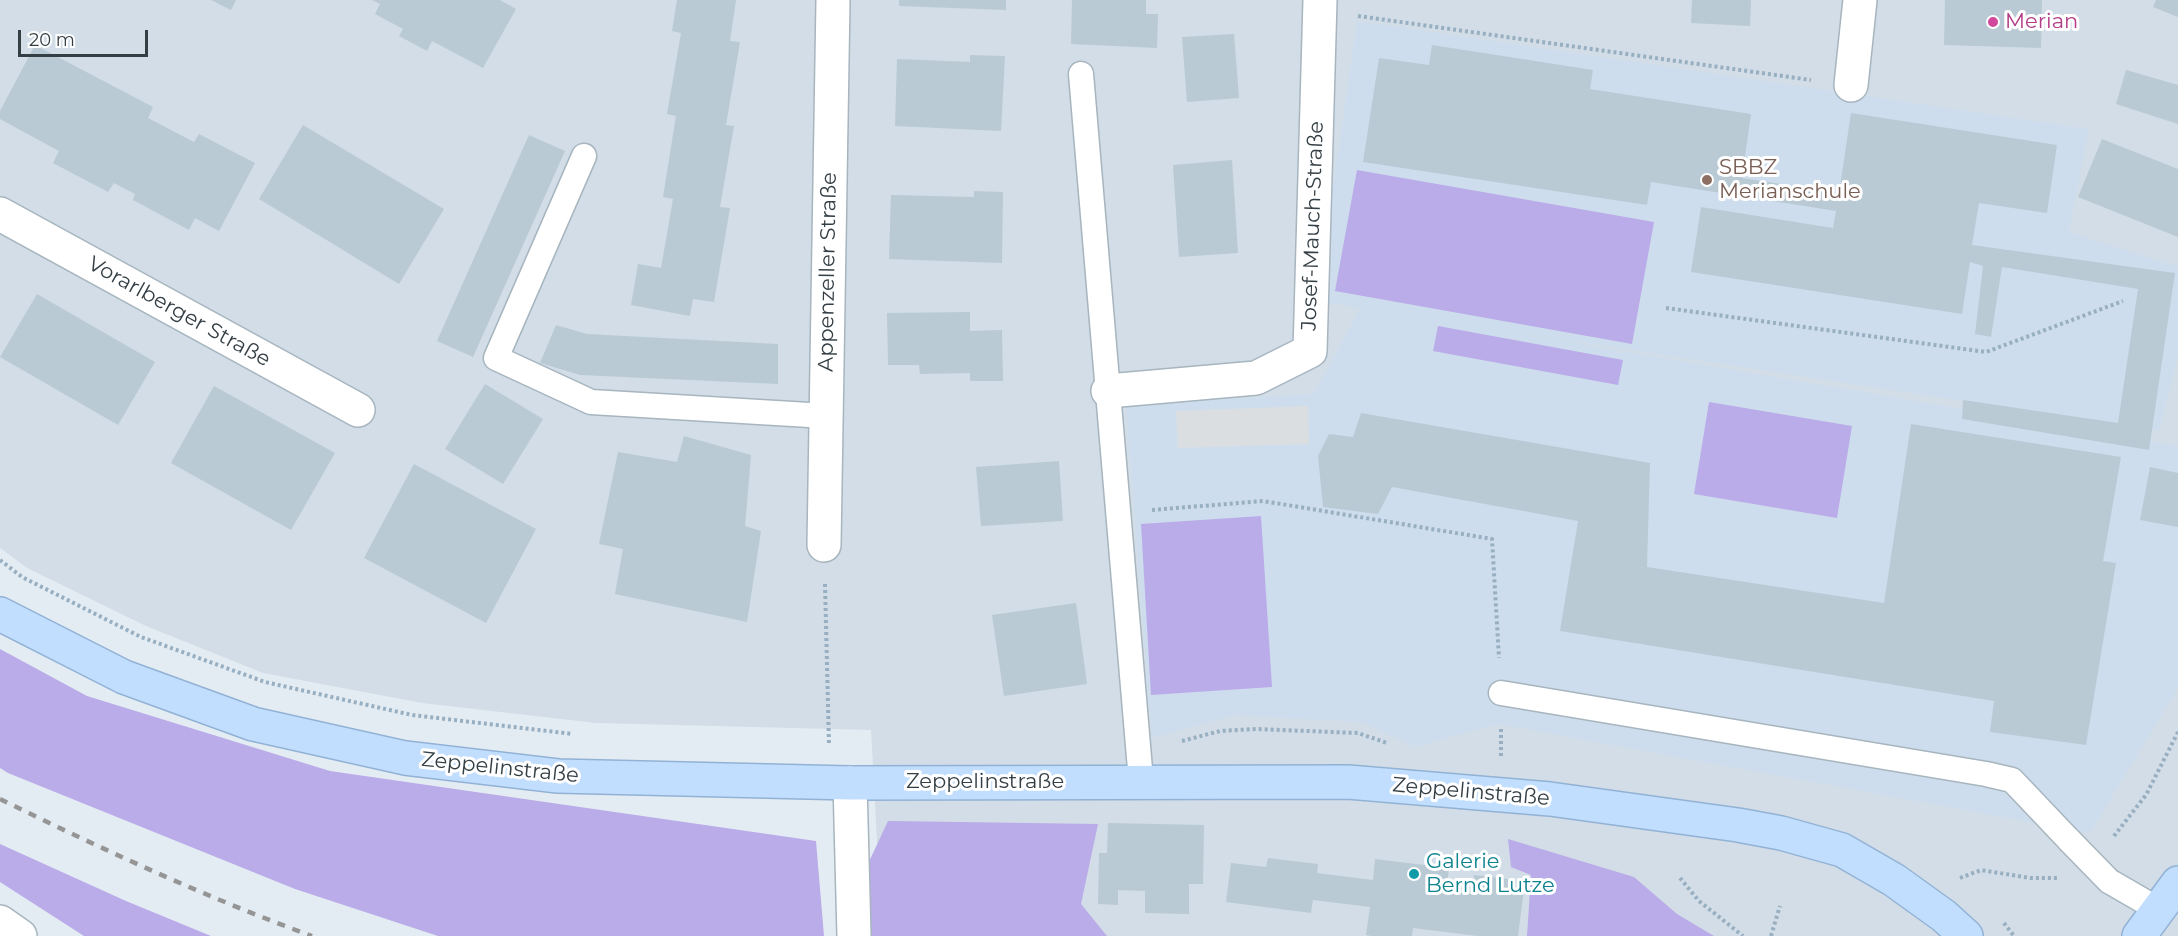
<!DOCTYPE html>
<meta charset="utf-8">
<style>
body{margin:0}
#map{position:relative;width:2178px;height:936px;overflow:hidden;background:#e4ecf3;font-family:Montserrat,sans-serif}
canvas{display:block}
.scale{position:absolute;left:18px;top:30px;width:130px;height:27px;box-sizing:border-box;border:3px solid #343f45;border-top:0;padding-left:8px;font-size:18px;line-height:21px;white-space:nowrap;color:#343f45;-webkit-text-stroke:4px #fff;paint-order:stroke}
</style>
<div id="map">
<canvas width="2178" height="936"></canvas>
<div class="scale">20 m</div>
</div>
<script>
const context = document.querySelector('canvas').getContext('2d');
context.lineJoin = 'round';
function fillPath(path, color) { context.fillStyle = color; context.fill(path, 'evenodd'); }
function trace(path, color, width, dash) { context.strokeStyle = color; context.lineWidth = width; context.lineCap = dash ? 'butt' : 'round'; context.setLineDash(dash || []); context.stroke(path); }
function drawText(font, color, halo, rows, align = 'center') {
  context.font = font + ' Montserrat,sans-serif'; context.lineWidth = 6; context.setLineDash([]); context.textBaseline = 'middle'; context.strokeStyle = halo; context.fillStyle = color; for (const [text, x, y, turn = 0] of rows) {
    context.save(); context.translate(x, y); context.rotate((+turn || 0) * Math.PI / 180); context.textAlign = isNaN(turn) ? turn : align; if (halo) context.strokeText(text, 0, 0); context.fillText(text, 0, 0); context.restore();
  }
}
const residential = new Path2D(`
 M 0,0 L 2178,0 L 2178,936 L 882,936 L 871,730 L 596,723 L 422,703 L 263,673 L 146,626 L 27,568 L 0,548 Z`);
const education = new Path2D(`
 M 1357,21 L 2089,129 L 2069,232 L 2178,267 L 2178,357 L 2159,431 L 1488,328 L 2178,446 L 2178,688 L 2090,833 L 1498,724 L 1415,747 L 1361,722 L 1235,715 L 1152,738 L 1126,405 L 1314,394 L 1360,308 L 1317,301 Z`);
const green = new Path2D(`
 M 1357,170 L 1654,222 L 1632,344 L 1335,291 Z
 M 1438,326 L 1623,360 L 1618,385 L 1433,351 Z
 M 1709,402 L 1852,426 L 1837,518 L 1694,494 Z
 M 1261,516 L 1272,687 L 1151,695 L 1141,524 Z
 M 0,649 L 87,696 L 330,771 L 816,841 L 824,936 L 438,936 L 295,889 L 8,773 L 0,768 Z
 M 888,821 L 1098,824 L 1081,904 L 1107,936 L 871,936 L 866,868 Z
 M 1508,839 L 1634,877 L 1677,914 L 1714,936 L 1527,936 L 1531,875 L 1511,867 Z
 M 0,844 L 126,901 L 211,936 L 84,936 L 0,882 Z`);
const parking = new Path2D(`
 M 1308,406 L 1309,444 L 1178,448 L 1176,411 Z`);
const building = new Path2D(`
 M 211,0 L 236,0 L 231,10 Z
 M 372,0 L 500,0 L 516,9 L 483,68 L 432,41 L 427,51 L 399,36 L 403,29 L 375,14 L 380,4 Z
 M 677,0 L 736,0 L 730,41 L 740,42 L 726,125 L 734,126 L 720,207 L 730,208 L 714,302 L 693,299 L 690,316 L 631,305 L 638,264 L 661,268 L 673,199 L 663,197 L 676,116 L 667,114 L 681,33 L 672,31 Z
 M 899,0 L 1006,0 L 1006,10 L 899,6 Z
 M 1072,0 L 1146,0 L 1146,14 L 1158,14 L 1157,48 L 1071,44 Z
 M 1692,0 L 1751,0 L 1750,26 L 1691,23 Z
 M 1945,0 L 2042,0 L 2041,48 L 1944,45 Z
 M 2156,0 L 2178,0 L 2178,17 L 2153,7 Z
 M 1234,34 L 1239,98 L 1187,102 L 1182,37 Z
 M 35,45 L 153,107 L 148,118 L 194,142 L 199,134 L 255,163 L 219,231 L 195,218 L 189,230 L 133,200 L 135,194 L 114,183 L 108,192 L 53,163 L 59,151 L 0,119 L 0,111 Z
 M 1432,45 L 1593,70 L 1590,89 L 1751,114 L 1742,178 L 1839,193 L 1851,113 L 2057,145 L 2047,213 L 1979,203 L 1972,245 L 2175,273 L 2149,450 L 1962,419 L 1963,400 L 2118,423 L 2138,289 L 2002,267 L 1991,337 L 1975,334 L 1983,266 L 1970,262 L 1962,314 L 1691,272 L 1701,207 L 1833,228 L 1836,211 L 1651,182 L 1647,205 L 1363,162 L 1379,58 L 1429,65 Z
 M 970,55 L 1005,56 L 1001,131 L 895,126 L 897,59 L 970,62 Z
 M 2126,70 L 2178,85 L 2178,124 L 2116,104 Z
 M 303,125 L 444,209 L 399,284 L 259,199 Z
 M 529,135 L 565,151 L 473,357 L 437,341 Z
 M 2102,139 L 2178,169 L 2178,237 L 2078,197 Z
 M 1232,160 L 1238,253 L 1179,257 L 1173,165 Z
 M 974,191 L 1003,192 L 1002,263 L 889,259 L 891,195 L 974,197 Z
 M 37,294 L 155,362 L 118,425 L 0,357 Z
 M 970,312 L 970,331 L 1002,330 L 1003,381 L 970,381 L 970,373 L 920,374 L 919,365 L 888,365 L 887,313 Z
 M 556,325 L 587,334 L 778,344 L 778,384 L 580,375 L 540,363 Z
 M 485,384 L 543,419 L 503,484 L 445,449 Z
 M 214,386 L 335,453 L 291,530 L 171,463 Z
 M 1361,413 L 1650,463 L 1647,567 L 1884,603 L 1911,424 L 2121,457 L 2103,561 L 2116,563 L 2086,745 L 1990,732 L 1994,701 L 1560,631 L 1578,521 L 1392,487 L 1378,514 L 1323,507 L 1318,456 L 1329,434 L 1353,437 Z
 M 684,436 L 751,455 L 745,526 L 761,531 L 747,622 L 615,594 L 623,549 L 599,544 L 618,452 L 677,462 Z
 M 1059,461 L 1063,521 L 981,526 L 976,467 Z
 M 414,464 L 536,529 L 486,623 L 364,558 Z
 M 2150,467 L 2178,473 L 2178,527 L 2140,520 Z
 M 1076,603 L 1087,684 L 1004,696 L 992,615 Z
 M 1108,823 L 1204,825 L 1203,884 L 1189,884 L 1189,914 L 1145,913 L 1145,891 L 1118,890 L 1118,905 L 1098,904 L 1099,853 L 1107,853 Z
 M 1268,858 L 1318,864 L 1317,873 L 1373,880 L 1375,859 L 1449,868 L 1446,891 L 1472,894 L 1474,875 L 1525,881 L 1518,936 L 1478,936 L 1413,928 L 1412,936 L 1371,936 L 1366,935 L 1370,907 L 1313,900 L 1311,913 L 1226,902 L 1231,863 L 1266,867 Z`);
const path = new Path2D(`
 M 1358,16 L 1811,80
 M 1666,308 L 1986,352 L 2123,301
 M 1152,510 L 1263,501 L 1492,539 L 1499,658
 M 0,560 L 22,577 L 141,637 L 265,682 L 412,715 L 573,734
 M 825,584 L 829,745
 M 1501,729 L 1501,757
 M 1182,741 L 1220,731 L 1256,729 L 1358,733 L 1387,743
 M 2114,836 L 2146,795 L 2178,732
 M 1680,878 L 1699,901 L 1743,936
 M 1960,878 L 1981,870 L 2030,878 L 2059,878
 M 2004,923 L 2014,936
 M 1771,936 L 1780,906`);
const lane = new Path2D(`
 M 1081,74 L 1141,781
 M 584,156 L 496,358 L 591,402 L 826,416
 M 1501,693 L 1986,774 L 2012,780 L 2069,840
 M 2109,881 L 2159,910`);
const street = new Path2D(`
 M 1851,85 L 1860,0
 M 0,214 L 358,410
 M 1108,391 L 1256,378 L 1310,351 L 1320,0
 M 824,545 L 833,0
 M 850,783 L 854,936
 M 0,922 L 20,936`);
const secondary = new Path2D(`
 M 0,614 L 124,677 L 253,724 L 405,758 L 558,776 L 850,783 L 1348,782 L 1550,799 L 1738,825 L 1781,833 L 1842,850 L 1894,880 L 1944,916 L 1966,936
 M 2139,936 L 2178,883`);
const rail = new Path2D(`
 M 0,799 C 102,849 205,897 312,936`);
const laneBridge = new Path2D(`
 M 2069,840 L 2109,881`);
const markers = [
 [1993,22,6,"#d1479c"],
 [1707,180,6,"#8d6e63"],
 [1414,874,6,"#0f9aa8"]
];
const hotelNames = [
 ["Merian",2005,22]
];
const educationNames = [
 ["SBBZ",1719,168],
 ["Merianschule",1719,192]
];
const streetNames = [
 ["Josef-Mauch-Straße",1313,226,-88],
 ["Appenzeller Straße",828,272,-89],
 ["Vorarlberger Straße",179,312,29],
 ["Zeppelinstraße",500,768,6],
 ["Zeppelinstraße",985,782],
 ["Zeppelinstraße",1471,792,5]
];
const cultureNames = [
 ["Galerie",1426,862],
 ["Bernd Lutze",1426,886]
];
fillPath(residential, '#d2dde7');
fillPath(education, '#cedded');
fillPath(green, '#baabe9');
fillPath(parking, '#dadee0');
fillPath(building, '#b9cad5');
trace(lane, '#a7b5bf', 27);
trace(street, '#a7b5bf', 36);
trace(secondary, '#92b2d5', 36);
trace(path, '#97afc1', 4, [3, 3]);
trace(lane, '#fff', 24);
trace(street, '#fff', 33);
trace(secondary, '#c2deff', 33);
trace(rail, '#959595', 4.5, [8, 8]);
trace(laneBridge, '#a7b5bf', 27, []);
trace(laneBridge, '#fff', 24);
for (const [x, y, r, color] of markers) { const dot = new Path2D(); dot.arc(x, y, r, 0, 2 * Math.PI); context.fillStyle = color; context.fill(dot); trace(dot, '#fff', 2); }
drawText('21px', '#b23c85', '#fff', hotelNames, 'left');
drawText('21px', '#785e54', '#fff', educationNames, 'left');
drawText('21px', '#343f45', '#fff', streetNames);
drawText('21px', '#0d838f', '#fff', cultureNames, 'left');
</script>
